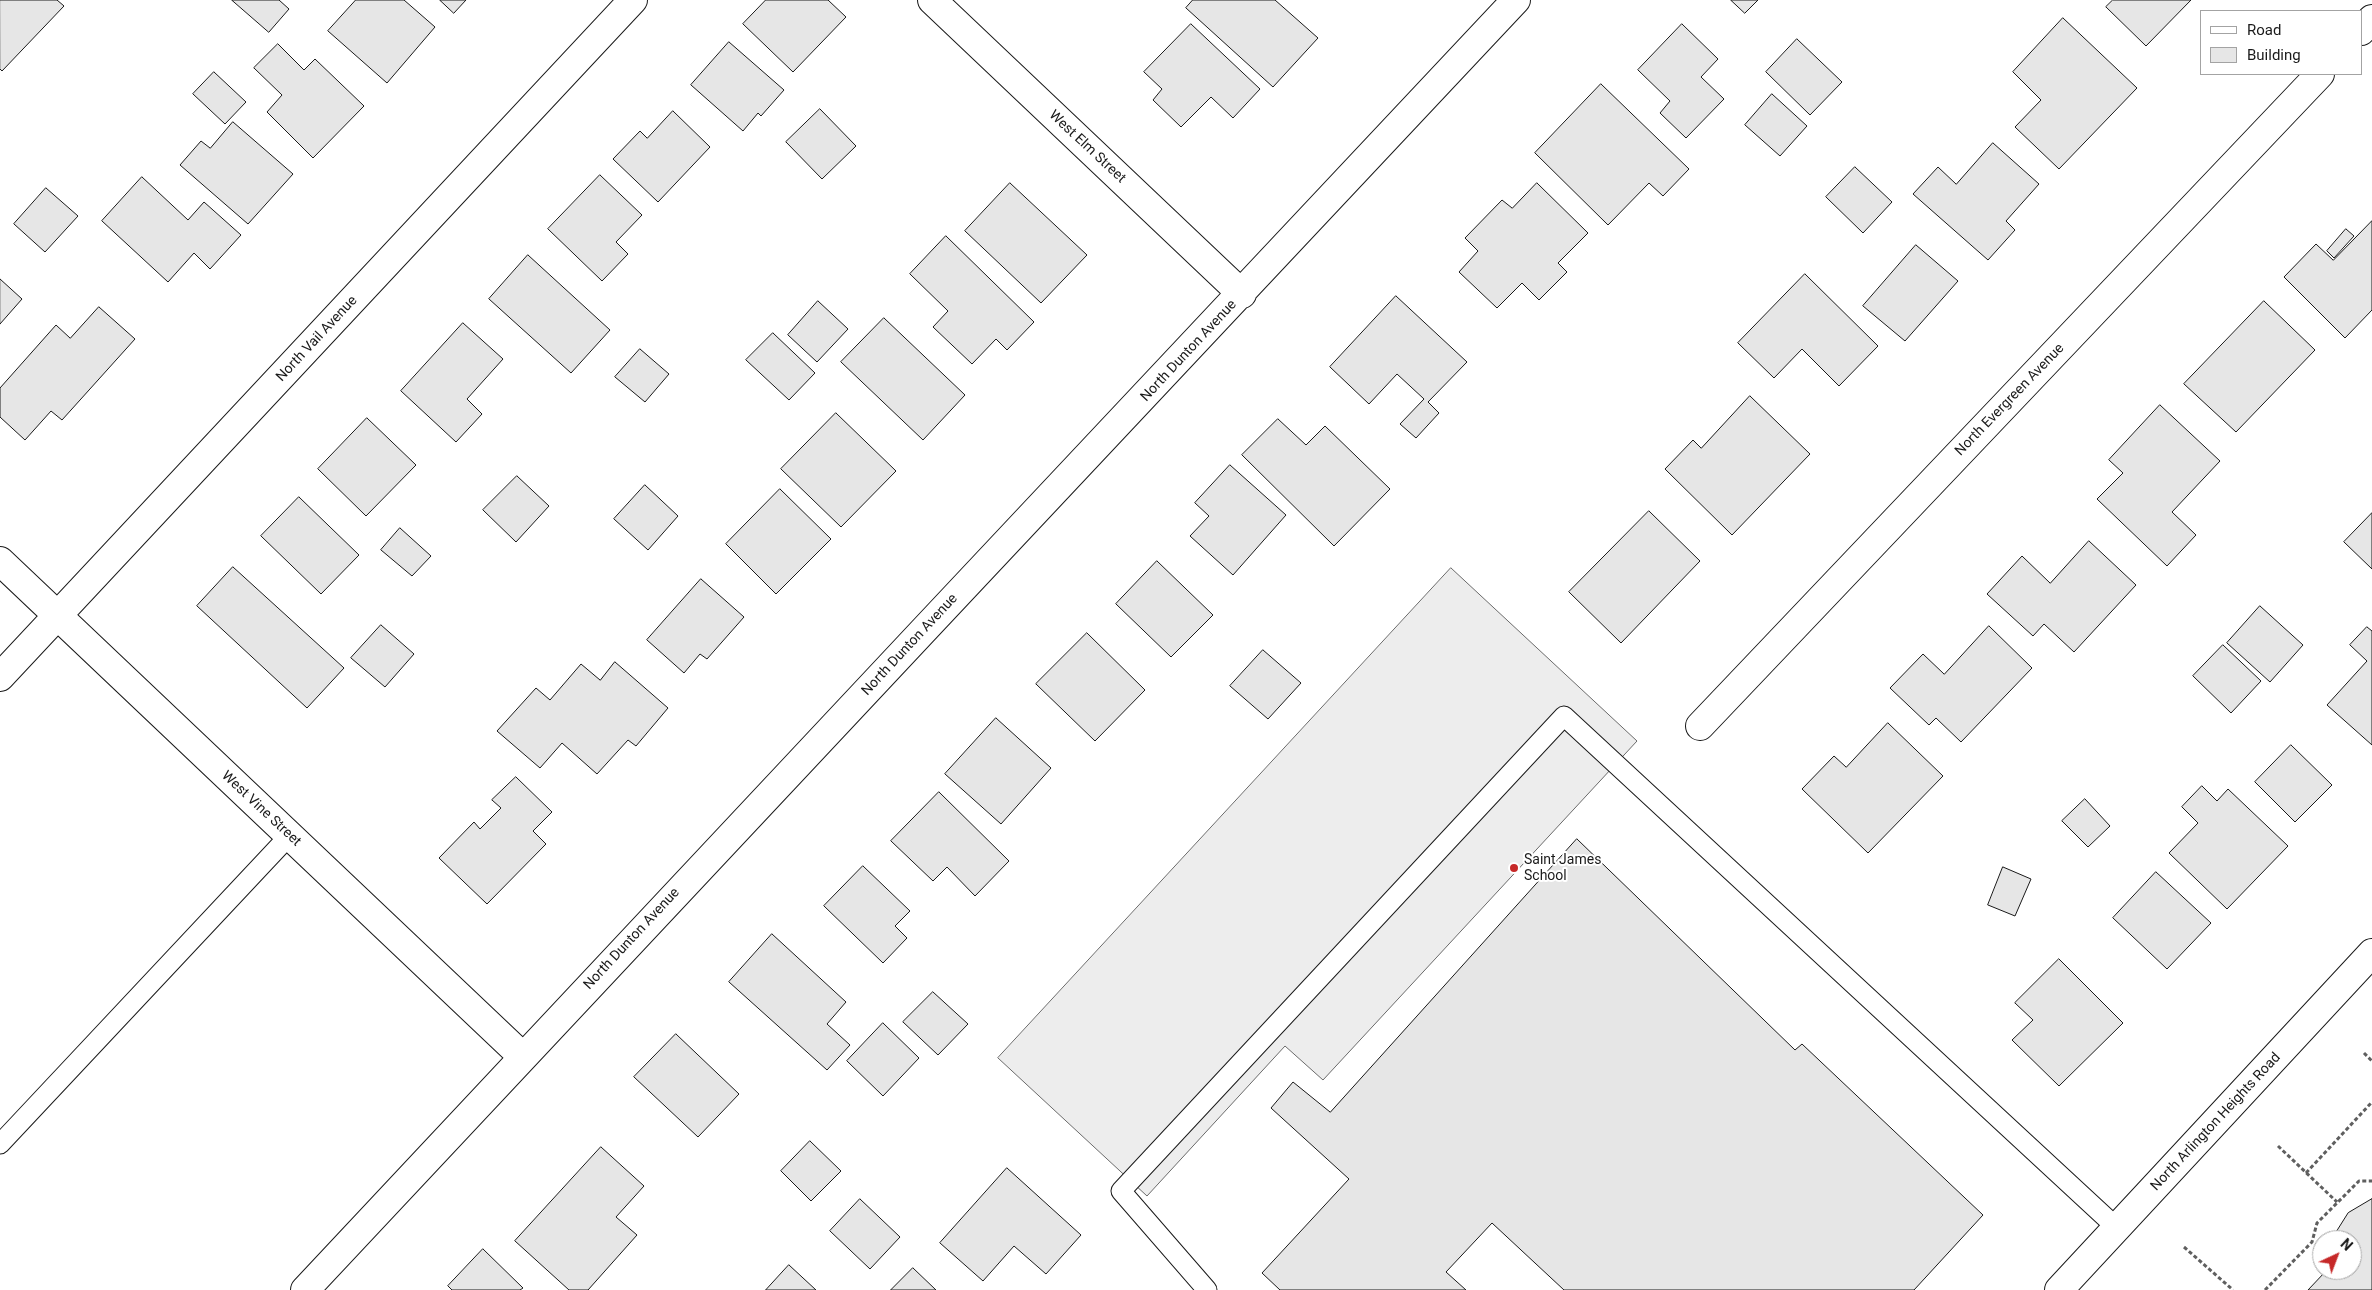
<!DOCTYPE html>
<style>
body{margin:0}
#map{position:relative;width:2372px;height:1290px;overflow:hidden;background:#fff;font-family:Roboto,sans-serif}
canvas{display:block}
.legend{position:absolute;left:2200px;top:10px;width:162px;height:65px;box-sizing:border-box;background:#fff;border:1px solid #a3a3a3;margin:0;padding:6px 9px;list-style:none;font-size:15px;color:#1a1a1a}
.legend li{display:flex;align-items:center;gap:10px;height:25px}
.legend b{width:25px;border:1px solid #a3a3a3}
.north{position:absolute;left:2312px;top:1230px;width:50px;height:50px;box-sizing:border-box;background:#fff;border:1px solid #a3a3a3;border-radius:50%;rotate:43deg;font-size:14px;font-weight:700;line-height:20px;text-align:center;color:#1a1a1a}
.north::after{content:'';display:block;margin:auto;width:18px;height:22px;background:#c62828;clip-path:polygon(50% 0,100% 100%,50% 72%,0 100%)}
</style>
<div id="map">
<canvas width="2372" height="1290"></canvas>
<ul class="legend">
<li><b style="height:6px;background:#fff"></b>Road</li>
<li><b style="height:14px;background:#e6e6e6"></b>Building</li>
</ul>
<div class="north">N</div>
</div>
<script>
const context = document.querySelector('canvas').getContext('2d');
context.lineJoin = 'round';
function fillPath(path, color) { context.fillStyle = color; context.fill(path, 'evenodd'); }
function trace(path, color, width, dash) { context.strokeStyle = color; context.lineWidth = width; context.lineCap = dash ? 'butt' : 'round'; context.setLineDash(dash || []); context.stroke(path); }
function drawText(font, color, halo, rows, align = 'center') {
  context.font = font + ' Roboto,sans-serif'; context.lineWidth = 4; context.setLineDash([]); context.textBaseline = 'middle'; context.strokeStyle = halo; context.fillStyle = color; for (const [text, x, y, turn = 0] of rows) {
    context.save(); context.translate(x, y); context.rotate((+turn || 0) * Math.PI / 180); context.textAlign = isNaN(turn) ? turn : align; if (halo) context.strokeText(text, 0, 0); context.fillText(text, 0, 0); context.restore();
  }
}
const built = new Path2D(`
 M 1451,568 L 1637,741 L 1323,1080 L 1285,1046 L 1147,1196 L 998,1058 Z`);
const building = new Path2D(`
 M 0,0 L 57,0 L 64,6 L 2,71 L 0,69 Z
 M 232,0 L 279,0 L 289,9 L 269,32 Z
 M 356,0 L 404,0 L 435,27 L 387,83 L 328,31 Z
 M 440,0 L 466,0 L 454,13 Z
 M 766,0 L 828,0 L 846,17 L 793,72 L 743,24 Z
 M 1193,0 L 1275,0 L 1318,38 L 1273,87 L 1186,8 Z
 M 1731,0 L 1758,0 L 1745,13 Z
 M 2113,0 L 2191,0 L 2146,46 L 2106,7 Z
 M 2063,18 L 2137,88 L 2059,169 L 2015,127 L 2041,100 L 2013,72 Z
 M 1191,24 L 1260,89 L 1233,118 L 1211,97 L 1181,127 L 1153,100 L 1162,89 L 1144,72 Z
 M 1682,24 L 1718,59 L 1701,77 L 1724,99 L 1686,138 L 1660,113 L 1670,101 L 1638,70 Z
 M 1797,39 L 1842,82 L 1810,115 L 1766,72 Z
 M 729,42 L 784,90 L 761,116 L 758,113 L 743,131 L 691,85 Z
 M 278,44 L 304,70 L 315,59 L 364,106 L 313,158 L 267,112 L 282,95 L 254,68 Z
 M 214,72 L 246,102 L 225,124 L 193,94 Z
 M 1601,84 L 1689,169 L 1663,196 L 1649,183 L 1608,225 L 1535,153 Z
 M 1772,94 L 1807,126 L 1780,156 L 1745,125 Z
 M 820,109 L 856,146 L 822,179 L 786,142 Z
 M 673,111 L 710,147 L 658,202 L 613,159 L 640,131 L 647,138 Z
 M 233,122 L 293,174 L 248,224 L 180,165 L 201,141 L 210,148 Z
 M 1993,143 L 2039,184 L 2006,221 L 2015,230 L 1988,260 L 1913,194 L 1938,167 L 1956,184 Z
 M 1855,167 L 1892,202 L 1863,233 L 1826,197 Z
 M 600,175 L 642,215 L 616,242 L 628,254 L 602,281 L 548,229 Z
 M 142,177 L 188,220 L 204,202 L 241,235 L 210,269 L 194,253 L 168,282 L 102,221 Z
 M 1010,183 L 1087,255 L 1041,303 L 965,231 Z
 M 1537,183 L 1588,233 L 1558,263 L 1567,272 L 1539,300 L 1522,283 L 1497,308 L 1459,272 L 1478,251 L 1465,238 L 1502,200 L 1512,208 Z
 M 46,188 L 78,216 L 45,252 L 14,224 Z
 M 2372,221 L 2372,310 L 2345,338 L 2284,277 L 2316,244 L 2333,260 Z
 M 2346,229 L 2354,236 L 2334,258 L 2327,251 Z
 M 946,236 L 1034,322 L 1007,350 L 996,339 L 972,364 L 933,327 L 948,311 L 910,274 Z
 M 1916,245 L 1958,281 L 1905,341 L 1863,306 Z
 M 528,255 L 610,330 L 571,373 L 489,299 Z
 M 1805,274 L 1878,346 L 1839,386 L 1802,349 L 1774,378 L 1738,343 Z
 M 0,279 L 22,299 L 0,324 Z
 M 1396,296 L 1467,362 L 1428,402 L 1439,413 L 1416,438 L 1400,424 L 1424,399 L 1397,374 L 1369,404 L 1330,367 Z
 M 818,301 L 848,329 L 817,362 L 788,335 Z
 M 2264,301 L 2315,350 L 2236,432 L 2184,384 Z
 M 99,307 L 135,339 L 62,420 L 51,411 L 25,440 L 0,417 L 0,388 L 56,325 L 70,338 Z
 M 884,318 L 965,395 L 923,440 L 841,362 Z
 M 463,323 L 503,359 L 467,399 L 482,414 L 456,442 L 401,391 Z
 M 773,333 L 815,373 L 789,400 L 746,360 Z
 M 640,349 L 669,374 L 645,402 L 615,377 Z
 M 1750,396 L 1810,454 L 1732,535 L 1665,469 L 1693,440 L 1701,448 Z
 M 2160,405 L 2220,461 L 2172,512 L 2196,535 L 2167,566 L 2097,499 L 2123,473 L 2109,460 Z
 M 836,413 L 896,471 L 841,527 L 781,469 Z
 M 367,418 L 416,465 L 366,516 L 318,469 Z
 M 1278,419 L 1306,445 L 1325,426 L 1390,489 L 1334,546 L 1242,455 Z
 M 1230,465 L 1286,515 L 1233,575 L 1190,536 L 1209,516 L 1195,503 Z
 M 517,476 L 549,506 L 516,542 L 483,510 Z
 M 645,485 L 678,516 L 648,550 L 614,519 Z
 M 780,489 L 831,539 L 776,594 L 726,544 Z
 M 299,497 L 359,555 L 321,594 L 261,536 Z
 M 1649,511 L 1700,561 L 1621,643 L 1569,592 Z
 M 2372,513 L 2372,569 L 2344,542 Z
 M 400,528 L 431,556 L 412,576 L 381,550 Z
 M 2089,541 L 2136,585 L 2074,652 L 2044,624 L 2033,636 L 1987,594 L 2022,556 L 2050,583 Z
 M 1157,561 L 1213,615 L 1171,657 L 1116,604 Z
 M 233,567 L 344,668 L 307,708 L 197,606 Z
 M 701,579 L 744,617 L 707,659 L 700,654 L 684,673 L 647,640 Z
 M 2260,606 L 2303,645 L 2270,682 L 2227,643 Z
 M 381,625 L 414,654 L 385,687 L 351,658 Z
 M 1989,626 L 2032,668 L 1961,742 L 1936,718 L 1929,725 L 1890,688 L 1923,654 L 1944,674 Z
 M 2367,627 L 2372,631 L 2372,745 L 2327,705 L 2367,661 L 2350,645 Z
 M 1087,633 L 1145,690 L 1095,741 L 1036,684 Z
 M 2223,645 L 2261,681 L 2231,713 L 2193,676 Z
 M 1263,650 L 1301,683 L 1268,719 L 1230,686 Z
 M 615,662 L 668,708 L 636,746 L 628,740 L 597,774 L 562,743 L 540,768 L 497,731 L 536,688 L 550,700 L 581,664 L 600,680 Z
 M 996,718 L 1051,768 L 1001,824 L 945,774 Z
 M 1888,723 L 1943,776 L 1868,853 L 1802,789 L 1834,756 L 1846,767 Z
 M 2291,745 L 2332,785 L 2295,822 L 2255,782 Z
 M 516,777 L 552,812 L 533,831 L 546,844 L 487,904 L 439,858 L 474,822 L 480,829 L 501,808 L 492,800 Z
 M 2202,786 L 2217,801 L 2228,789 L 2288,846 L 2227,909 L 2169,853 L 2198,823 L 2182,807 Z
 M 939,792 L 1009,861 L 975,896 L 947,867 L 933,881 L 891,841 Z
 M 2085,799 L 2110,826 L 2088,847 L 2062,821 Z
 M 1577,839 L 1795,1050 L 1802,1044 L 1983,1215 L 1914,1290 L 1564,1290 L 1492,1223 L 1446,1272 L 1466,1290 L 1280,1290 L 1262,1273 L 1349,1179 L 1271,1108 L 1293,1082 L 1330,1112 Z
 M 863,866 L 910,911 L 895,926 L 907,938 L 883,963 L 824,906 Z
 M 2003,867 L 2031,879 L 2015,916 L 1988,905 Z
 M 2156,872 L 2211,923 L 2167,969 L 2113,918 Z
 M 772,934 L 846,1002 L 827,1024 L 850,1045 L 827,1070 L 729,982 Z
 M 2059,959 L 2123,1023 L 2059,1086 L 2012,1040 L 2033,1020 L 2015,1003 Z
 M 933,992 L 968,1024 L 938,1055 L 903,1022 Z
 M 883,1023 L 919,1058 L 883,1096 L 847,1061 Z
 M 676,1034 L 739,1094 L 698,1137 L 634,1077 Z
 M 810,1141 L 841,1171 L 811,1201 L 781,1171 Z
 M 601,1147 L 644,1186 L 616,1217 L 637,1235 L 588,1290 L 569,1290 L 515,1241 Z
 M 1007,1168 L 1081,1235 L 1046,1274 L 1014,1246 L 983,1281 L 940,1243 Z
 M 860,1199 L 900,1237 L 870,1269 L 830,1231 Z
 M 2372,1199 L 2372,1290 L 2308,1290 L 2325,1272 L 2324,1270 L 2352,1270 L 2352,1240 L 2331,1240 L 2348,1213 Z
 M 483,1249 L 523,1288 L 520,1290 L 452,1290 L 448,1286 Z
 M 2322,1254 L 2322,1268 L 2317,1263 Z
 M 789,1265 L 816,1290 L 766,1290 Z
 M 913,1268 L 936,1290 L 891,1290 Z`);
const path = new Path2D(`
 M 2364,1053 L 2372,1061
 M 2278,1146 L 2337,1202
 M 2306,1173 L 2372,1102
 M 2184,1247 L 2233,1290
 M 2265,1290 L 2312,1242 L 2317,1223 L 2359,1181 L 2372,1181`);
const lane = new Path2D(`
 M 0,1144 L 289,836
 M 1207,1290 L 1121,1191 L 1564,716 L 2117,1228`);
const street = new Path2D(`
 M 932,0 L 1242,294
 M 2361,31 L 2372,19
 M 0,561 L 522,1056
 M 0,677 L 633,0
 M 1700,726 L 2320,74
 M 305,1290 C 706,857 1114,432 1516,0`);
const secondary = new Path2D(`
 M 2059,1290 L 2372,953`);
const markers = [
 [1514,868,5,"#c62828"]
];
const streetNames = [
 ["West Elm Street",1087,147,43],
 ["North Vail Avenue",317,339,-47],
 ["North Dunton Avenue",1189,351,-47],
 ["North Evergreen Avenue",2010,400,-46],
 ["North Dunton Avenue",910,645,-47],
 ["West Vine Street",261,809,43],
 ["North Dunton Avenue",632,939,-47],
 ["North Arlington Heights Road",2216,1122,-47]
];
const poiNames = [
 ["Saint James",1524,860],
 ["School",1524,876]
];
fillPath(built, '#ededed');
trace(built, '#6a6a6a', 1);
fillPath(building, '#e6e6e6');
trace(building, '#1a1a1a', 1);
trace(lane, '#1a1a1a', 21);
trace(street, '#1a1a1a', 30);
trace(secondary, '#1a1a1a', 30);
trace(path, '#5f5f5f', 3, [4, 2.5]);
trace(lane, '#fff', 19);
trace(street, '#fff', 28);
trace(secondary, '#fff', 28);
for (const [x, y, r, color] of markers) { const dot = new Path2D(); dot.arc(x, y, r, 0, 2 * Math.PI); context.fillStyle = color; context.fill(dot); trace(dot, '#fff', 2); }
drawText('14px', '#1a1a1a', '#fff', streetNames);
drawText('14px', '#1a1a1a', '#fff', poiNames, 'left');
</script>
